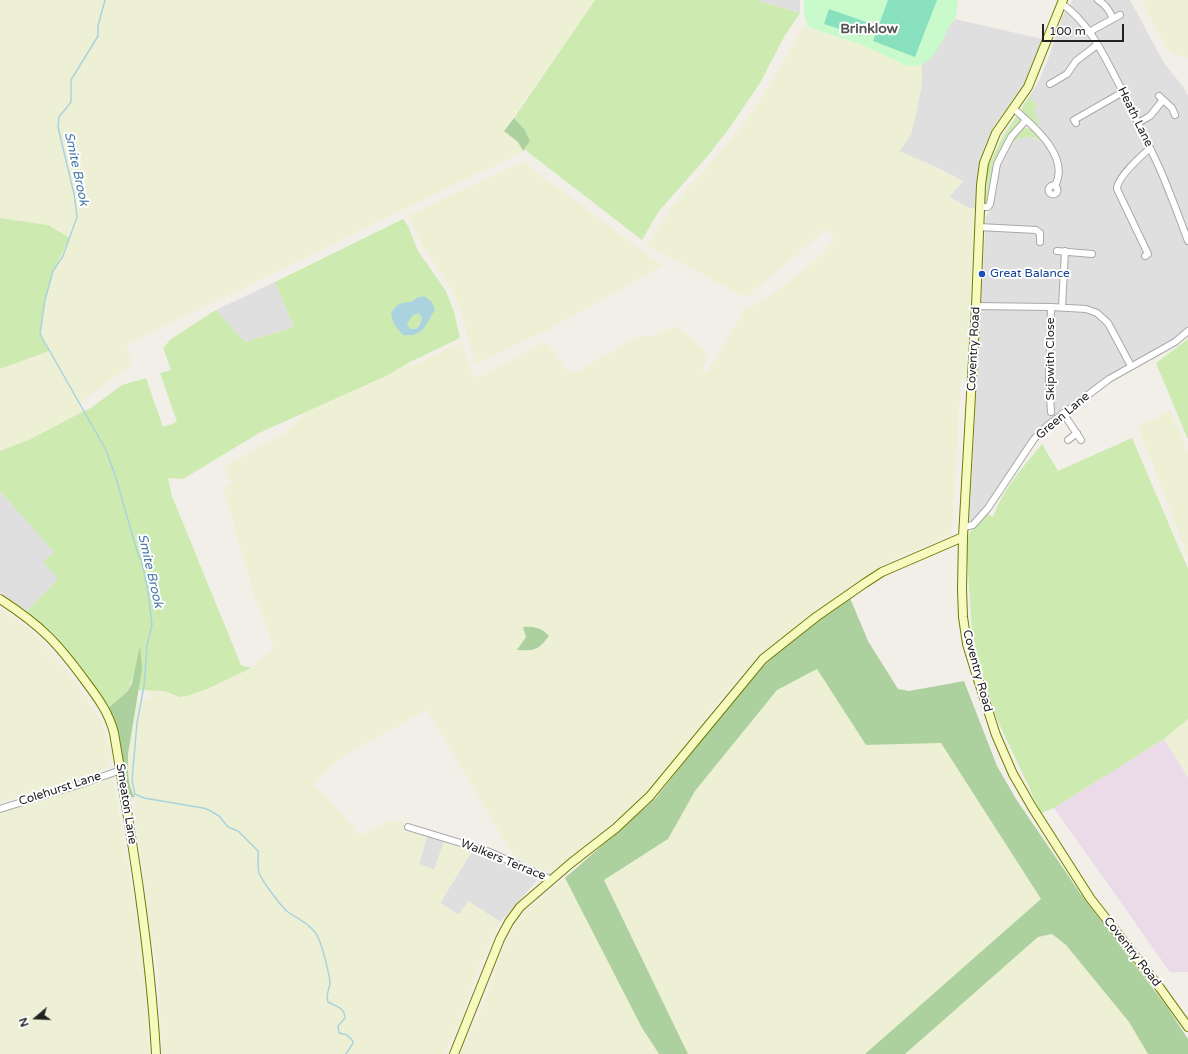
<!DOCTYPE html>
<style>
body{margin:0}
#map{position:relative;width:1188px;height:1054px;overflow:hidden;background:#f2efe9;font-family:"Varela Round",sans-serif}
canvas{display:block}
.north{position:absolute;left:16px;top:998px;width:40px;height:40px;-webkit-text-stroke:3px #fff;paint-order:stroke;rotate:251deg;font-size:11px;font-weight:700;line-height:16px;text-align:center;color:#222}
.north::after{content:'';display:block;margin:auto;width:14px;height:18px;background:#222;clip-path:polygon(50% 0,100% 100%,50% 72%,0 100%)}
.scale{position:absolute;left:1042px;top:24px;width:82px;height:18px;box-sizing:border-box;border:2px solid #222;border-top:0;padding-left:5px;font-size:12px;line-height:14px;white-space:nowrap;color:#222;-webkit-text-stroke:3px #fff;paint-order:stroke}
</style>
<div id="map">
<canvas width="1188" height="1054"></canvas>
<div class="north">N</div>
<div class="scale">100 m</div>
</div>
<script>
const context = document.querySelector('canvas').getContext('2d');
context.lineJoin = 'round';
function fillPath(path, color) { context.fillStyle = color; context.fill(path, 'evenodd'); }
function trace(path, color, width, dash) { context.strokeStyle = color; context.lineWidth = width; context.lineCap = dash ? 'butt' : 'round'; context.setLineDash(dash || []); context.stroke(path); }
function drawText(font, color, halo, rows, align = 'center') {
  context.font = font + ' "Varela Round",sans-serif'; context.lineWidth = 4; context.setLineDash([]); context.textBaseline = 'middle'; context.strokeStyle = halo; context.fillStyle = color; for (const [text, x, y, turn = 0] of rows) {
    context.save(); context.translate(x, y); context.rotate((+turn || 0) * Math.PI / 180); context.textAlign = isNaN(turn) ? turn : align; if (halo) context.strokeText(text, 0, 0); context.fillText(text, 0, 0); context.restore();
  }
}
const residential = new Path2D(`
 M 756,0 L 800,0 L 800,13 Z
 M 1073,0 L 1130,0 L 1164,63 L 1184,88 L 1188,96 L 1188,333 L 1103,386 L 1038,436 L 975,521 L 969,524 L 986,216 L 992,209 L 999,168 L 1010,144 L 1022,137 L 1030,137 L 1041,141 L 1046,137 L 1041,131 L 1034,111 L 1038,105 L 1031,100 L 1031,94 L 1039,81 L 1048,59 L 1063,15 Z
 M 955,19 L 1042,39 L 1024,86 L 993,127 L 979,163 L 976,209 L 969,208 L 949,197 L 963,181 L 936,167 L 898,151 L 906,142 L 911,133 L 921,89 L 922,70 L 921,64 L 926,62 L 937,49 L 949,26 Z
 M 275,282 L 294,327 L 245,342 L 216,310 Z
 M 0,491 L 55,552 L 58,579 L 27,611 L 0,592 Z
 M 427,836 L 444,842 L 434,870 L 419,864 Z
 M 472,851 L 538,877 L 535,883 L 500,922 L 468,901 L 459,915 L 440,903 Z`);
const industrial = new Path2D(`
 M 1164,739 L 1188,777 L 1188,972 L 1170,972 L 1054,808 Z`);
const farmland = new Path2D(`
 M 0,0 L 595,0 L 504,130 L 518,142 L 523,151 L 521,153 L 398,212 L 126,345 L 132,364 L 130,368 L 123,371 L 82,401 L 80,404 L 82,412 L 31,439 L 2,451 L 0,449 L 0,369 L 49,351 L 40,334 L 45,300 L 53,271 L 70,238 L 48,225 L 0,218 Z
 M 1144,0 L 1188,0 L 1188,58 L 1176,55 L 1167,49 L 1163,39 L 1154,26 L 1145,8 Z
 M 804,26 L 862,45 L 908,66 L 914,66 L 921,64 L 922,69 L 921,89 L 916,114 L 911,133 L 906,142 L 899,151 L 963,181 L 949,197 L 969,208 L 976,209 L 966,379 L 961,379 L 952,530 L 950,534 L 943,538 L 897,558 L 864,577 L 764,651 L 740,676 L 708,715 L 668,768 L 631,808 L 563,863 L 550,872 L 547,872 L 540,870 L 519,858 L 510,850 L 427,710 L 358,748 L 340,759 L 328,770 L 313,786 L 325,796 L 353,826 L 360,836 L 388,821 L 402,821 L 408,827 L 427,836 L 419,864 L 434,870 L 444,842 L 472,851 L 440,903 L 459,915 L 468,901 L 500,922 L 479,967 L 460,1021 L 444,1054 L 162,1054 L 158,971 L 150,926 L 135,813 L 135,797 L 130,789 L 128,767 L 128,754 L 137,702 L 144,699 L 151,699 L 148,690 L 165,691 L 187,696 L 196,693 L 251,668 L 274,647 L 255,598 L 223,488 L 231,484 L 224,466 L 287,432 L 308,410 L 388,375 L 408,363 L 412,366 L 461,342 L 472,372 L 478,378 L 543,343 L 548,344 L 567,370 L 578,372 L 624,344 L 642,336 L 651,336 L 676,326 L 703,348 L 707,353 L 708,357 L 702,371 L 706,374 L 745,309 L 770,296 L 818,258 L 835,239 L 825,228 L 820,235 L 749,295 L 743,296 L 647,245 L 671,207 L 735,135 L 756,106 L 789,53 ZM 524,627 L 536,627 L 544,630 L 549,636 L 541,646 L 536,649 L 522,650 L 521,645 L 526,637 Z
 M 523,162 L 661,264 L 659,268 L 547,330 L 475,365 L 462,315 L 458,303 L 451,288 L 421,244 L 408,215 Z
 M 1171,411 L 1188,452 L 1188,557 L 1138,426 Z
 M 0,608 L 32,631 L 75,681 L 101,721 L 112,754 L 110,764 L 103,770 L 0,803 Z
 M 817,669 L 866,745 L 941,743 L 1042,900 L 865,1054 L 688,1054 L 604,880 L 668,839 L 695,791 L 777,690 Z
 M 1188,719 L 1188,777 L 1164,739 Z
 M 107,778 L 113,778 L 144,960 L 147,995 L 149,1054 L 0,1054 L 0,812 Z
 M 565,878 L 642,1028 L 659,1054 L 460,1054 L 479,1014 L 492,982 L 499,957 L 510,934 L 525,911 Z
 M 1053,934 L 1066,945 L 1129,1022 L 1148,1054 L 905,1054 L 1038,937 Z`);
const grass = new Path2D(`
 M 595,0 L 756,0 L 800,13 L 784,37 L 760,83 L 728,130 L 706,158 L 659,211 L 642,240 L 524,149 L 530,141 L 525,130 L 514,118 Z
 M 1031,94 L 1031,100 L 1038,105 L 1034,111 L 1039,124 L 1037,126 L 1022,113 L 1022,107 Z
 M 1016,117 L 1020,118 L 1020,122 L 1015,129 L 994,168 L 989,201 L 985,204 L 988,166 L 1003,136 Z
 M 1023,127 L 1031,129 L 1042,141 L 1041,141 C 1030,134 1020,136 1011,144 L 1014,137 Z
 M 0,218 L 48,225 L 70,238 L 53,271 L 45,300 L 40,334 L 49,351 L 0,369 Z
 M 403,219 L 408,226 L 418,251 L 446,291 L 454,312 L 460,338 L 408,363 L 388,375 L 259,433 L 183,479 L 168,478 L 172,496 L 241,665 L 251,668 L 209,688 L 187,696 L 179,697 L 165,691 L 138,690 L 142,669 L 135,672 L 127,692 L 108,708 L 55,635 L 27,611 L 58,579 L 43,562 L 54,552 L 0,491 L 0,451 L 31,439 L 82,412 L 91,408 L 122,385 L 146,378 L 163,427 L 177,422 L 160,373 L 171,370 L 163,348 L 171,339 L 216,310 L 245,342 L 294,327 L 275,282 Z
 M 1188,339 L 1188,440 L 1156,363 Z
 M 1132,438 L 1188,569 L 1188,719 L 1164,739 L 1054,808 L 1041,813 L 996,717 L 973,645 L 966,543 L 970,532 L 988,514 L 993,517 C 1003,489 1023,467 1042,444 L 1058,471 Z`);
const forest = new Path2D(`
 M 514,118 L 525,130 L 530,141 L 523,151 L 518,142 L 504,131 Z
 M 850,598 L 868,641 L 898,689 L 909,691 L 964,681 L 997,766 L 1016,799 L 1080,893 L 1167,1007 L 1188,1039 L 1188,1054 L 1148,1054 L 1129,1022 L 1066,945 L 1052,934 L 1038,937 L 905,1054 L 865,1054 L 1041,899 L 941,743 L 866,745 L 817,669 L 777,690 L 695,791 L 668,839 L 604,880 L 688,1054 L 659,1054 L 642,1028 L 565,878 L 656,798 L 732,702 L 771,658 L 823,617 Z
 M 523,627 C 534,626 542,628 549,636 C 538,650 536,651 517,650 L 526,637 Z
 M 140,646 L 142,669 L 128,754 C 128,769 127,785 135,797 L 129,798 L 113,721 L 108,708 L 127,692 L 132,683 Z`);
const park = new Path2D(`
 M 804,0 L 958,0 C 957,6 957,13 955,18 C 953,22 950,25 948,29 C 939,45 932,69 908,66 L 862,45 L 808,27 L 804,13 Z`);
const pitch = new Path2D(`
 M 888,0 L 937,0 L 915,57 L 873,41 Z
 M 829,9 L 866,22 L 861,36 L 824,24 Z`);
const water = new Path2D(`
 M 424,296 L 432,302 L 435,310 C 425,325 424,337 403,335 L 394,324 L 391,314 C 396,304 401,302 412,302 L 416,298 ZM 419,313 L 422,318 L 420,325 L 416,329 L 410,329 L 407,323 L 413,315 Z`);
const stream = new Path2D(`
 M 105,0 L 98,26 L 98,36 L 71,80 L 71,102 L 59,117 L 58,127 L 74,194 L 77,217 L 63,256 L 53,271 L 45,300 L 40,334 L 106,450 L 116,478 L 137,551 L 142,563 L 148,591 L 152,625 L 147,645 L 144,686 L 137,723 L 132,780 L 135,794 L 144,798 L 203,808 L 209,810 L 219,816 L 228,827 L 238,831 L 258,851 C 259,859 257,866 259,873 C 261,879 282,908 288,912 C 298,919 312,925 318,937 C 322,945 329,973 330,982 C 330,990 325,993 328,1002 C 337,1007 344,1007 345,1018 L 338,1026 L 339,1033 L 347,1035 L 353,1041 L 353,1043 L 346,1054`);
const street = new Path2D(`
 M 1098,0 C 1106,5 1109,10 1113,19
 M 1062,4 C 1090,23 1105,58 1121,88 C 1134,114 1147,141 1159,167 C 1170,192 1179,217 1188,241
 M 1089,32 L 1120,15
 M 1050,84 L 1067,74 L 1076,61 L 1097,45
 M 1159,96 L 1172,108 L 1175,115
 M 1013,108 C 1032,125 1071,156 1055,186
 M 1076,123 L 1074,120 L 1123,92
 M 1138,123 L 1150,116 L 1163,100
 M1048.5 190a4.5 4.5 0 1 1 9 0a4.5 4.5 0 1 1-9 0Z
 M 980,207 L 988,207 L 990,204 L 997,164 L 1011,137 L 1026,120
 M 979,227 L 1036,230 L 1040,233 L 1040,242
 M 1057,251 L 1092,254
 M 1145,256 L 1148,254 L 1117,189 C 1117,177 1141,156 1150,148
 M 976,306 L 1051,307 L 1086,309 L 1097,313 L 1108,323 L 1131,366
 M 1051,307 L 1049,380 L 1051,412
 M 1062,307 L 1065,251
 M 1063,413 L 1081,440
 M 1068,440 L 1077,433
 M 964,527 L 973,525 L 988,508 L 1034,439 L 1047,426 L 1109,379 L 1175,342 L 1188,331
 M 0,809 L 81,784 L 121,770
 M 408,827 L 487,851 L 552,880`);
const secondary = new Path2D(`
 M 1063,0 L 1028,87 L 996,133 L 984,163 L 981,185 L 976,306 L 963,537 L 962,589 L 963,617 L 967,644 L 975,670 L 996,735 L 1013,774 L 1032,807 L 1090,898 L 1160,988 L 1188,1027
 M 0,599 C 17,610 34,622 49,637 C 62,650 75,667 86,682 C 98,698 109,713 114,733 C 132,839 150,946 156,1054
 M 454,1054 L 500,939 L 509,922 L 520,907 L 571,863 L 616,828 L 650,796 L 763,659 L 816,617 L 865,583 L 882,572 L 963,537`);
const markers = [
 [982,274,4,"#1a4fb4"]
];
const streetNames = [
 ["Heath Lane",1135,117,64],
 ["Coventry Road",974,349,-87],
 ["Skipwith Close",1051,359,-90],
 ["Green Lane",1063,416,-40],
 ["Coventry Road",977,671,75],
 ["Colehurst Lane",60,789,-18],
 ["Smeaton Lane",126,804,81],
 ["Walkers Terrace",503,860,22],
 ["Coventry Road",1132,952,52]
];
const transitNames = [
 ["Great Balance",990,274]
];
const waterNames = [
 ["Smite Brook",76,169,78],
 ["Smite Brook",150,571,77]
];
const quarterNames = [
 ["Brinklow",869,29]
];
fillPath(residential, '#e0dfdf');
fillPath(industrial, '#ebdbe8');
fillPath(farmland, '#eef0d5');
fillPath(grass, '#cdebb0');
fillPath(forest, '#add19e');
fillPath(park, '#c8facc');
fillPath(pitch, '#88e0be');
fillPath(water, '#aad3df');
trace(stream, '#aad3df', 1.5);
trace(street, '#a9a9a9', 8);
trace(secondary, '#707d05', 10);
trace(street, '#fff', 6);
trace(secondary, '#f7fabf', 8);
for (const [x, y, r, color] of markers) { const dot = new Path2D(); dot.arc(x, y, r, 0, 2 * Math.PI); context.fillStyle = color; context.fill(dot); trace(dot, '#fff', 1.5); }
drawText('12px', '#222', '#fff', streetNames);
drawText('12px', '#164399', '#fff', transitNames, 'left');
drawText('italic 13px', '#4a7aab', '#fff', waterNames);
drawText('bold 14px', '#555', '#fff', quarterNames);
</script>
